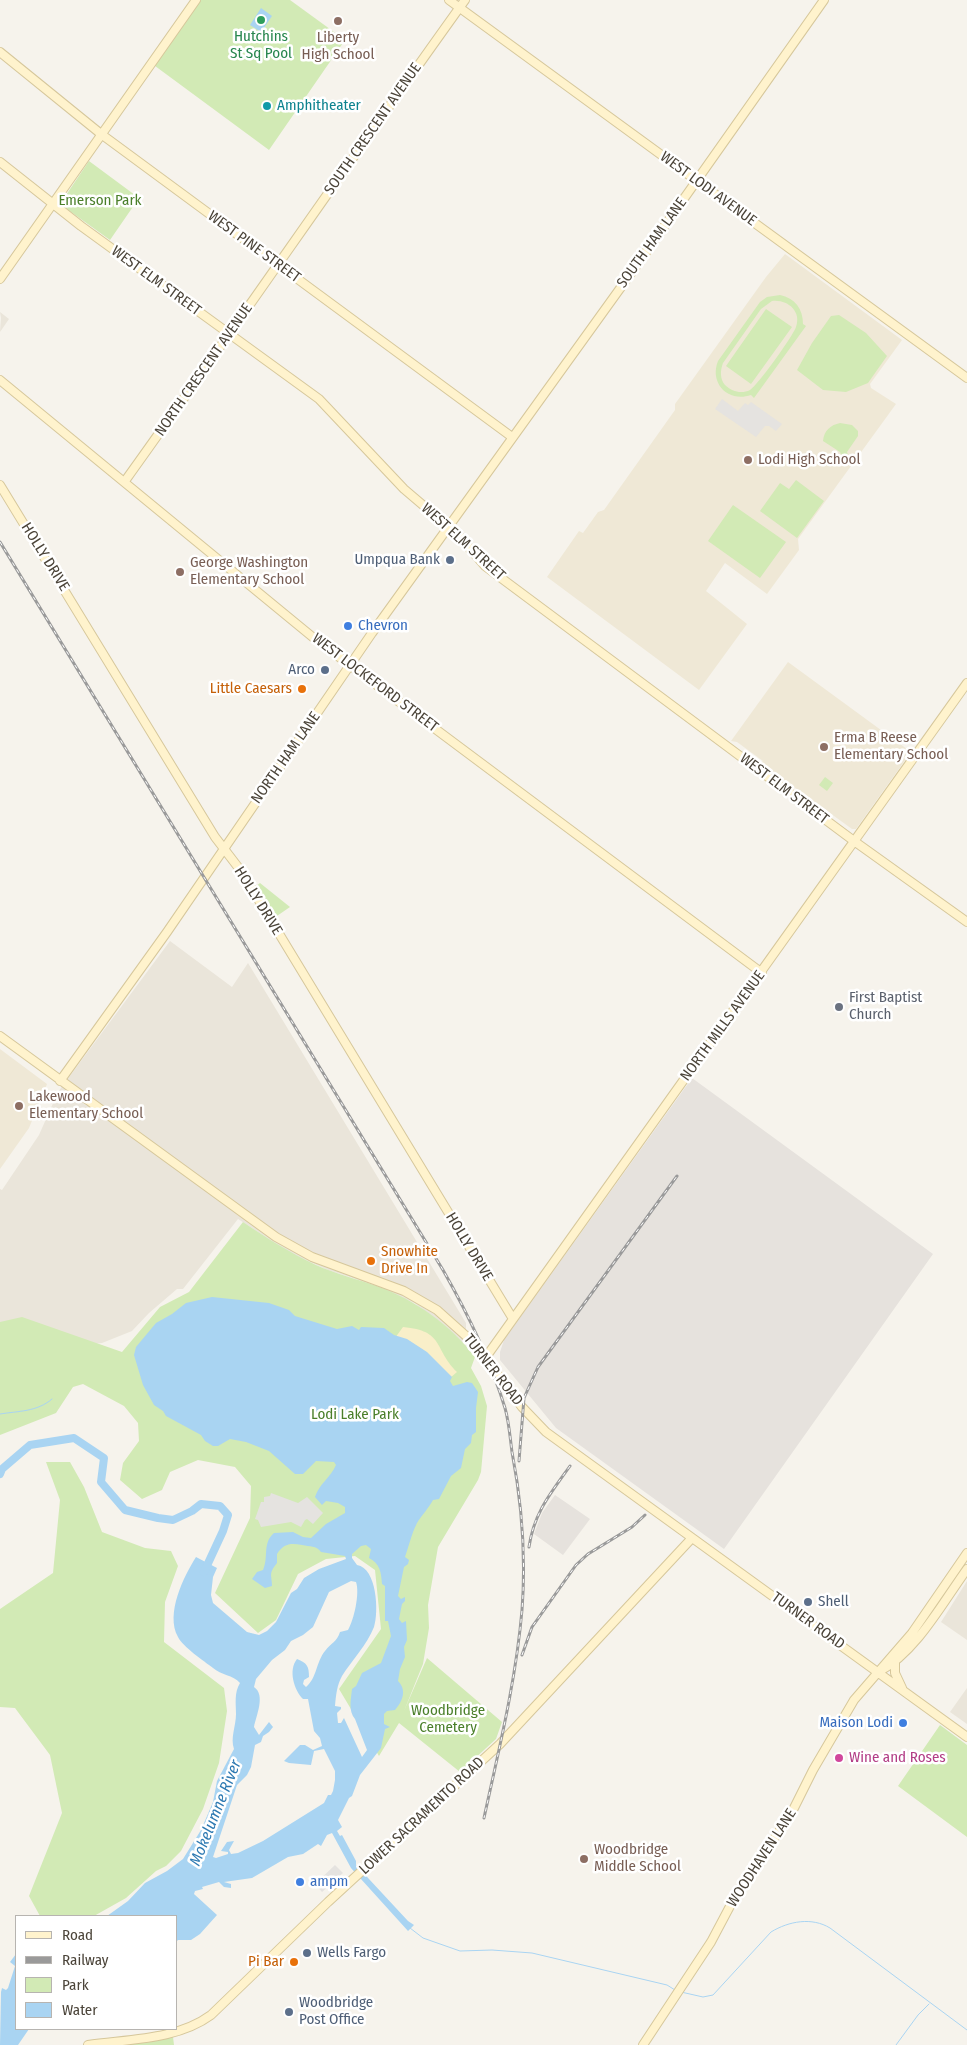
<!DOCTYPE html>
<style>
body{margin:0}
#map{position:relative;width:967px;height:2045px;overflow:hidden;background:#f6f3ec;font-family:"Fira Sans Condensed",sans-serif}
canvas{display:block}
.legend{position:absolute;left:15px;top:1915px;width:162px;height:115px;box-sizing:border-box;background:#fff;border:1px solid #b7b4b0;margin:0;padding:6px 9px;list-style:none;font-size:15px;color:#4b4439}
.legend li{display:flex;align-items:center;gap:10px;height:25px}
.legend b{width:25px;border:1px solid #b7b4b0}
</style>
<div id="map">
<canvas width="967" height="2045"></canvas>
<ul class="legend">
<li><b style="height:6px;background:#fff3cd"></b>Road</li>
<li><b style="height:6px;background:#9a9a9a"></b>Railway</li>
<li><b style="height:14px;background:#d2eab5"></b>Park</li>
<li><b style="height:14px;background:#a9d4f2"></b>Water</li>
</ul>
</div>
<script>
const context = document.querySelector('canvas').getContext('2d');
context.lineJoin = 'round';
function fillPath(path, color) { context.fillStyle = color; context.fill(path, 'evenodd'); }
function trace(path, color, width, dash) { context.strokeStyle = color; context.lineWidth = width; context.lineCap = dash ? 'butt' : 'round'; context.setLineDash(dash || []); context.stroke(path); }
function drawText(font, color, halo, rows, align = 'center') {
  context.font = font + ' "Fira Sans Condensed",sans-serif'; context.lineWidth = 5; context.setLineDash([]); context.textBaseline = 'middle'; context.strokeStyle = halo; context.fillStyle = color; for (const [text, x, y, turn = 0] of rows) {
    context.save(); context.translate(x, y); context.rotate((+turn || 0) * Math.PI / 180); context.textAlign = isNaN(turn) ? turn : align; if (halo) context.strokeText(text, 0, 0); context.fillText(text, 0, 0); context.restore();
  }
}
const residential = new Path2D(`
 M 0,312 L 9,319 L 0,332 L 1,318 Z
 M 170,941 L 232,987 L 248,963 L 466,1323 L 466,1346 L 443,1324 L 414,1303 L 377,1286 L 328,1270 L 292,1254 L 238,1219 L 183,1289 L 177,1289 L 149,1313 L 132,1331 L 102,1343 L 68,1347 L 0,1339 L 0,1189 L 2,1190 L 39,1135 L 58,1092 Z
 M 967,1581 L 967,1640 L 941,1622 Z
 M 967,1688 L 967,1724 L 950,1712 Z`);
const industrial = new Path2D(`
 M 692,1078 L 933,1254 L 724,1549 L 556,1428 L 500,1360 L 500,1352 L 504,1340 Z
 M 555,1495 L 590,1519 L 563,1555 L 534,1534 L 542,1513 Z`);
const education = new Path2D(`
 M 785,254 L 902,340 L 870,384 L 871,388 L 896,404 L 798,539 L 799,550 L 767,594 L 725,563 L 706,591 L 747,624 L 699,690 L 547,577 L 579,531 L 583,533 L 598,512 L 604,510 L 675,410 L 675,404 L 766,277 Z
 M 788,662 L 911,752 L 856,829 L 852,829 L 761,763 L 763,761 L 737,742 L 731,741 Z
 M 0,1049 L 47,1084 L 29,1128 L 0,1169 Z`);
const green = new Path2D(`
 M 195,0 L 290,0 L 345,40 L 269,150 L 151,63 Z
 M 89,161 L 139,198 L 110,240 L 60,204 Z
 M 780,295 C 795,298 803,309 803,324 L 806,326 L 754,398 L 751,395 C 728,403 709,383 718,361 L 760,302 L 767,297 ZM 772,301 C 787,299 802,311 796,327 C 793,336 758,385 750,390 C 742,394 732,392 725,385 C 720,379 720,371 723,363 L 761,309 Z
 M 766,309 L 792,327 L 751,384 L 726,366 Z
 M 839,315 L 866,333 L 887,356 L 868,383 L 846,392 L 823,390 L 797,370 L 812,343 L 831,316 Z
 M 840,423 L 852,425 L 858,431 L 858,436 L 847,452 L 848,455 L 842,457 L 840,452 L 823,441 C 824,430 831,425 840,423 Z
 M 796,480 L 824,501 L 797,538 L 760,511 L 780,483 L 789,489 Z
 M 733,505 L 786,542 L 760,578 L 708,541 Z
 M 825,777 L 833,783 L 827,791 L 819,785 Z
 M 260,883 L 290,907 L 274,918 L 255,887 Z
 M 243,1222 C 267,1238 290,1253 316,1265 C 336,1274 357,1279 377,1286 C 415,1300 450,1324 475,1357 L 471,1368 L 481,1386 L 487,1406 L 481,1472 L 478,1480 L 438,1547 L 428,1605 L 429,1628 L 423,1664 L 404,1711 L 427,1658 L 502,1722 L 496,1739 L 460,1772 L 399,1723 L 379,1756 L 339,1689 L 381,1629 L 375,1570 L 355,1556 L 326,1559 L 298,1574 L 276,1620 L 258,1633 L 215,1593 L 250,1518 L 251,1486 L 235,1467 L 198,1460 L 170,1472 L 162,1490 L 142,1499 L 120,1480 L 123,1463 L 139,1441 L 138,1423 L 124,1406 L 83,1384 L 73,1387 L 56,1413 L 0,1435 L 0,1322 L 22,1317 L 122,1352 L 160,1307 L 189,1292 Z
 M 46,1462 L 70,1462 L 84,1487 L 102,1532 L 145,1548 L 171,1551 L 178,1566 L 165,1602 L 164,1642 L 224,1688 L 227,1711 L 219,1763 L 203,1809 L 181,1851 L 166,1866 L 156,1871 L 126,1898 L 94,1916 L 40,1916 L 29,1896 L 62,1813 L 50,1755 L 15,1708 L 0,1707 L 0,1609 L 53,1573 L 60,1500 Z
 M 940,1725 L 967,1745 L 967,1837 L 898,1786 Z
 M 173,2037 L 174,2045 L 119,2045 Z`);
const sand = new Path2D(`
 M 403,1327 C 445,1331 433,1348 457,1372 L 450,1378 L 395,1338 Z`);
const parking = new Path2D(`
 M 722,399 L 738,411 L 745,403 L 748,405 L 751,402 L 782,424 L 776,431 L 769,426 L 765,426 L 756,437 L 715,409 Z
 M 271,1493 L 298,1503 L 307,1497 L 323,1513 L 313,1524 L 307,1519 L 305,1520 L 301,1527 L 291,1522 L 261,1527 L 258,1520 L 255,1519 L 261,1502 L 264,1502 L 264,1497 L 270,1496 Z
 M 335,1865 L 343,1873 L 322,1892 L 315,1884 Z`);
const water = new Path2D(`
 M 261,8 L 272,16 L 261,32 L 250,25 Z
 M 212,1297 L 269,1303 L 289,1310 L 295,1316 L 337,1329 L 352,1326 L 359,1330 L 361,1327 L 384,1328 L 394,1335 L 407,1339 L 427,1352 L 452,1377 L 450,1381 L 453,1386 L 467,1382 L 472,1383 L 478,1392 L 476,1408 L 476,1432 L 472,1435 L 471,1443 L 465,1449 L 461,1468 L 451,1476 L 439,1499 L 433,1500 C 428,1509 422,1515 417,1523 C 411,1535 409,1546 405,1557 L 409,1560 L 408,1564 L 404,1567 L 398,1596 L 401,1599 L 405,1597 L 405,1601 L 402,1604 L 399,1619 L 402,1623 L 406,1621 L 407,1640 L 404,1647 L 405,1657 L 400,1669 L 398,1681 C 407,1690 403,1701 395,1710 L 387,1711 L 384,1714 L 384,1724 L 390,1727 L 385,1729 L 381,1748 L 360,1775 L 352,1796 L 349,1798 L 338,1820 L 342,1827 L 337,1831 L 340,1836 L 342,1835 L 356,1861 L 356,1865 L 408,1921 L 414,1925 L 408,1931 L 351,1868 L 332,1833 L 327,1835 L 321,1846 L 318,1844 L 303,1854 L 288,1857 L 252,1878 L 224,1882 L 231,1884 L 231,1888 L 224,1887 L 219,1882 L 202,1887 L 203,1889 L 195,1891 L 194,1894 L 217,1915 L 200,1934 L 191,1940 L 178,1940 L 176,1942 L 176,1916 L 107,1916 L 128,1901 L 145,1883 L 167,1871 L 183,1859 L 201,1830 L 213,1802 L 217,1781 L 234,1749 C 230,1738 236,1726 236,1714 C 236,1703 234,1693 240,1683 C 233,1675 221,1675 213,1668 C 204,1661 183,1647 178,1637 C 165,1614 184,1576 196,1557 L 217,1568 L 213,1577 L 211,1595 L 213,1603 L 247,1632 L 259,1635 L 267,1631 L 276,1622 L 291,1593 L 297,1589 L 304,1578 L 319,1569 L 346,1559 L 345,1556 L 321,1552 C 316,1545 310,1547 302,1545 C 291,1543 284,1543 277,1554 L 277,1563 C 268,1574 272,1575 272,1586 L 265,1588 L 252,1579 L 257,1572 L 263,1570 C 269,1557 262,1543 274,1533 L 293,1532 L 303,1537 L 311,1538 L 326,1524 L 345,1513 L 345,1507 L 338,1503 L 326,1501 L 322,1505 L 315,1497 C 319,1484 331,1477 336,1465 L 334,1462 L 316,1461 L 303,1474 L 295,1474 L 269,1451 L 246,1442 L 230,1439 L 218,1446 L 213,1446 L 205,1441 L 201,1435 L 166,1416 L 163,1411 L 154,1405 L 143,1385 L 134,1355 L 136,1347 L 156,1323 L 172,1314 L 186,1303 ZM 366,1545 L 371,1549 L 369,1558 C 380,1564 381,1571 382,1584 L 385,1586 L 385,1621 L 388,1621 L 391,1636 L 381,1663 L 362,1673 L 356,1686 L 352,1689 C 351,1699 348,1711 355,1719 L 367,1750 L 362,1757 L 344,1718 L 341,1723 L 338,1723 L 337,1713 L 341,1709 L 341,1707 L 335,1706 C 336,1695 337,1685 342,1676 C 352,1660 367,1645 374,1627 C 379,1612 377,1568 357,1565 L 352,1558 L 352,1554 L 361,1546 ZM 351,1581 L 356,1582 C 360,1593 354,1620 348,1630 L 340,1632 C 337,1642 331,1643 325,1651 C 316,1662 317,1678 306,1687 L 303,1684 L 304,1680 L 309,1677 C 309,1666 307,1663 297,1659 C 288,1670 294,1690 303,1699 L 308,1699 L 314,1731 L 320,1738 L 322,1746 L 313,1750 L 305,1745 L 300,1745 L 284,1761 L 289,1763 L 311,1765 L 314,1751 L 324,1749 L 335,1771 L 335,1780 L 333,1791 L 331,1795 L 328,1795 L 324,1803 L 263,1841 L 238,1853 L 231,1854 L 229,1850 L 234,1841 L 227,1842 L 221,1851 L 228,1852 L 228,1854 L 216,1858 L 213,1857 L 237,1785 L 247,1775 L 251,1767 L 255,1745 L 261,1742 L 263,1736 L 269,1732 L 273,1727 L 269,1722 L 259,1735 L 254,1727 C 256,1716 266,1695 254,1687 L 256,1679 L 272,1660 L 285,1650 L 291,1641 L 303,1635 L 313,1627 L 329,1592 Z
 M 16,1954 L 16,2029 L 29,2029 L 18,2045 L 0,2045 L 1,1992 L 2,1988 L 6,1990 L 8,1988 L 15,1966 L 10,1962 Z`);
const stream = new Path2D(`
 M 0,1414 C 18,1411 37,1412 52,1399
 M 410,1928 L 423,1938 L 460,1951 L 492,1950 L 532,1953 L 667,1985 L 675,1990
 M 681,1992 L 703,1997 L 713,1995 L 771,1932 C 789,1921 812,1917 830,1928 L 967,2030
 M 896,2045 L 918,2015 L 929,2004`);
const river = new Path2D(`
 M 0,1474 L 2,1469 L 30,1445 L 74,1438 L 104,1458 L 101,1482 L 125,1510 L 158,1518 L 173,1520 L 192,1511 L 201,1504 L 220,1506 L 228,1515 L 223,1531 L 204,1572`);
const secondary = new Path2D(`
 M 449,0 L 967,378
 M 0,52 L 101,134 L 512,437
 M 0,162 L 81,226 L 319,399 L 404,489 L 458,535 L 485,566 L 854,841 L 967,922
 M 0,279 L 196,0
 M 0,380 L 315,639 L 762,973
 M 125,481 C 239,322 350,160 465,0
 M 0,485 L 215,837 L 241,871 L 513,1319
 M 0,1036 L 276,1237 L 312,1257 L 404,1291 L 437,1310 L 475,1344 L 522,1407 L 546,1432 L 967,1737
 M 60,1081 L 167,932 L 372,633 L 642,258 L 824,0
 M 486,1357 L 967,683
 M 895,1663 L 895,1673 L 902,1688
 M 880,1671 C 916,1652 943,1602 967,1569
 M 88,2045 C 129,2039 177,2040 211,2015 L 328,1902 L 500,1744 L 692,1538
 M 643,2045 L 711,1942 L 737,1893 L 791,1814 L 813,1770 L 854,1700 L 912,1633 L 967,1553`);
const rail = new Path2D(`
 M 0,542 L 443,1270 C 468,1314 490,1359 505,1408 C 509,1422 510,1437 512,1452 C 522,1504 526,1557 522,1610 C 516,1680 499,1749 484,1818
 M 519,1461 L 524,1398 L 538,1367 L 677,1176
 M 529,1547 C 534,1513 550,1494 570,1466
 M 522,1655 L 532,1627 L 576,1565 L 588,1554 L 632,1527 L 645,1515`);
const markers = [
 [261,20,5,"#2e9e5b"],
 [338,21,5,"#8d6e63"],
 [267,106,5,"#0f9aa8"],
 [748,460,5,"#8d6e63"],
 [450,560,5,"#5c6f8a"],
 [180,572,5,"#8d6e63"],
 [348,626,5,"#3f7fe0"],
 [325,670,5,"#5c6f8a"],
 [302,689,5,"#e8710a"],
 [824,747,5,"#8d6e63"],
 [839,1007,5,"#6b7280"],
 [19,1106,5,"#8d6e63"],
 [371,1261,5,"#e8710a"],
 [808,1602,5,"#5c6f8a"],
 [903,1723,5,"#3f7fe0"],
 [839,1758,5,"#d1479c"],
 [584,1859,5,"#8d6e63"],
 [300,1882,5,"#3f7fe0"],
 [307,1953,5,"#5c6f8a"],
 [294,1962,5,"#e8710a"],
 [289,2012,5,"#5c6f8a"]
];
const leisureNames = [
 ["Hutchins",261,37],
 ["St Sq Pool",261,54]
];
const educationNames = [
 ["Liberty",338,38,"center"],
 ["High School",338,55,"center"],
 ["Lodi High School",758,460],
 ["George Washington",190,563],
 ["Elementary School",190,580],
 ["Erma B Reese",834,738],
 ["Elementary School",834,755],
 ["Lakewood",29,1097],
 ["Elementary School",29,1114],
 ["Woodbridge",594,1850],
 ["Middle School",594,1867]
];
const cultureNames = [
 ["Amphitheater",277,106]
];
const streetNames = [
 ["SOUTH CRESCENT AVENUE",373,129,-55],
 ["WEST LODI AVENUE",708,189,36],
 ["SOUTH HAM LANE",652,243,-54],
 ["WEST PINE STREET",254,247,36],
 ["WEST ELM STREET",156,281,36],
 ["NORTH CRESCENT AVENUE",204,370,-55],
 ["WEST ELM STREET",463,542,42],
 ["HOLLY DRIVE",45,557,58],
 ["WEST LOCKEFORD STREET",375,683,37],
 ["NORTH HAM LANE",286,758,-55],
 ["WEST ELM STREET",784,789,37],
 ["HOLLY DRIVE",258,901,58],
 ["NORTH MILLS AVENUE",723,1026,-54],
 ["HOLLY DRIVE",469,1247,59],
 ["TURNER ROAD",493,1370,52],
 ["TURNER ROAD",808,1621,36],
 ["LOWER SACRAMENTO ROAD",422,1816,-43],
 ["WOODHAVEN LANE",762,1858,-57]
];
const parkNames = [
 ["Emerson Park",100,201],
 ["Lodi Lake Park",355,1415],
 ["Woodbridge",448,1711],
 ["Cemetery",448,1728]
];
const serviceNames = [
 ["Umpqua Bank",440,560,"right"],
 ["Arco",315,670,"right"],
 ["Shell",818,1602],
 ["Wells Fargo",317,1953],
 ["Woodbridge",299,2003],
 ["Post Office",299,2020]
];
const shopNames = [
 ["Chevron",358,626],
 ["Maison Lodi",893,1723,"right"],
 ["ampm",310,1882]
];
const foodNames = [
 ["Little Caesars",292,689],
 ["Snowhite",381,1252,"left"],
 ["Drive In",381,1269,"left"],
 ["Pi Bar",284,1962]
];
const worshipNames = [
 ["First Baptist",849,998],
 ["Church",849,1015]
];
const hotelNames = [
 ["Wine and Roses",849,1758]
];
const waterNames = [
 ["Mokelumne River",216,1813,-68]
];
fillPath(residential, '#eae5da');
fillPath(industrial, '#e6e2dd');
fillPath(education, '#efe8d6');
fillPath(green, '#d2eab5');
fillPath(sand, '#f9efc9');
fillPath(parking, '#e5e3e0');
fillPath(water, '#a9d4f2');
trace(stream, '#a9d4f2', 1);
trace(river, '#a9d4f2', 8);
trace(secondary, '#d6c79b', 10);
trace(secondary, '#fff3cd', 8);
trace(rail, '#9a9a9a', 3);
trace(rail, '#fff', 1, [4]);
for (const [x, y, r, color] of markers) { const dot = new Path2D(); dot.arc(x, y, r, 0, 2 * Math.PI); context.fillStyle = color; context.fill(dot); trace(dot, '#fff', 2); }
drawText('15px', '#27864d', '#fff', leisureNames);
drawText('15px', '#785e54', '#fff', educationNames, 'left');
drawText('15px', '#0d838f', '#fff', cultureNames, 'left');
drawText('15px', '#4b4439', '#fff', streetNames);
drawText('15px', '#4a7f2a', '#fff', parkNames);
drawText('15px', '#4e5e75', '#fff', serviceNames, 'left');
drawText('15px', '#366cbe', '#fff', shopNames, 'left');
drawText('15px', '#c56008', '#fff', foodNames, 'right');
drawText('15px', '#5b616d', '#fff', worshipNames, 'left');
drawText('15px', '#b23c85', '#fff', hotelNames, 'left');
drawText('italic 16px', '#2e7ab2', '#fff', waterNames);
</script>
